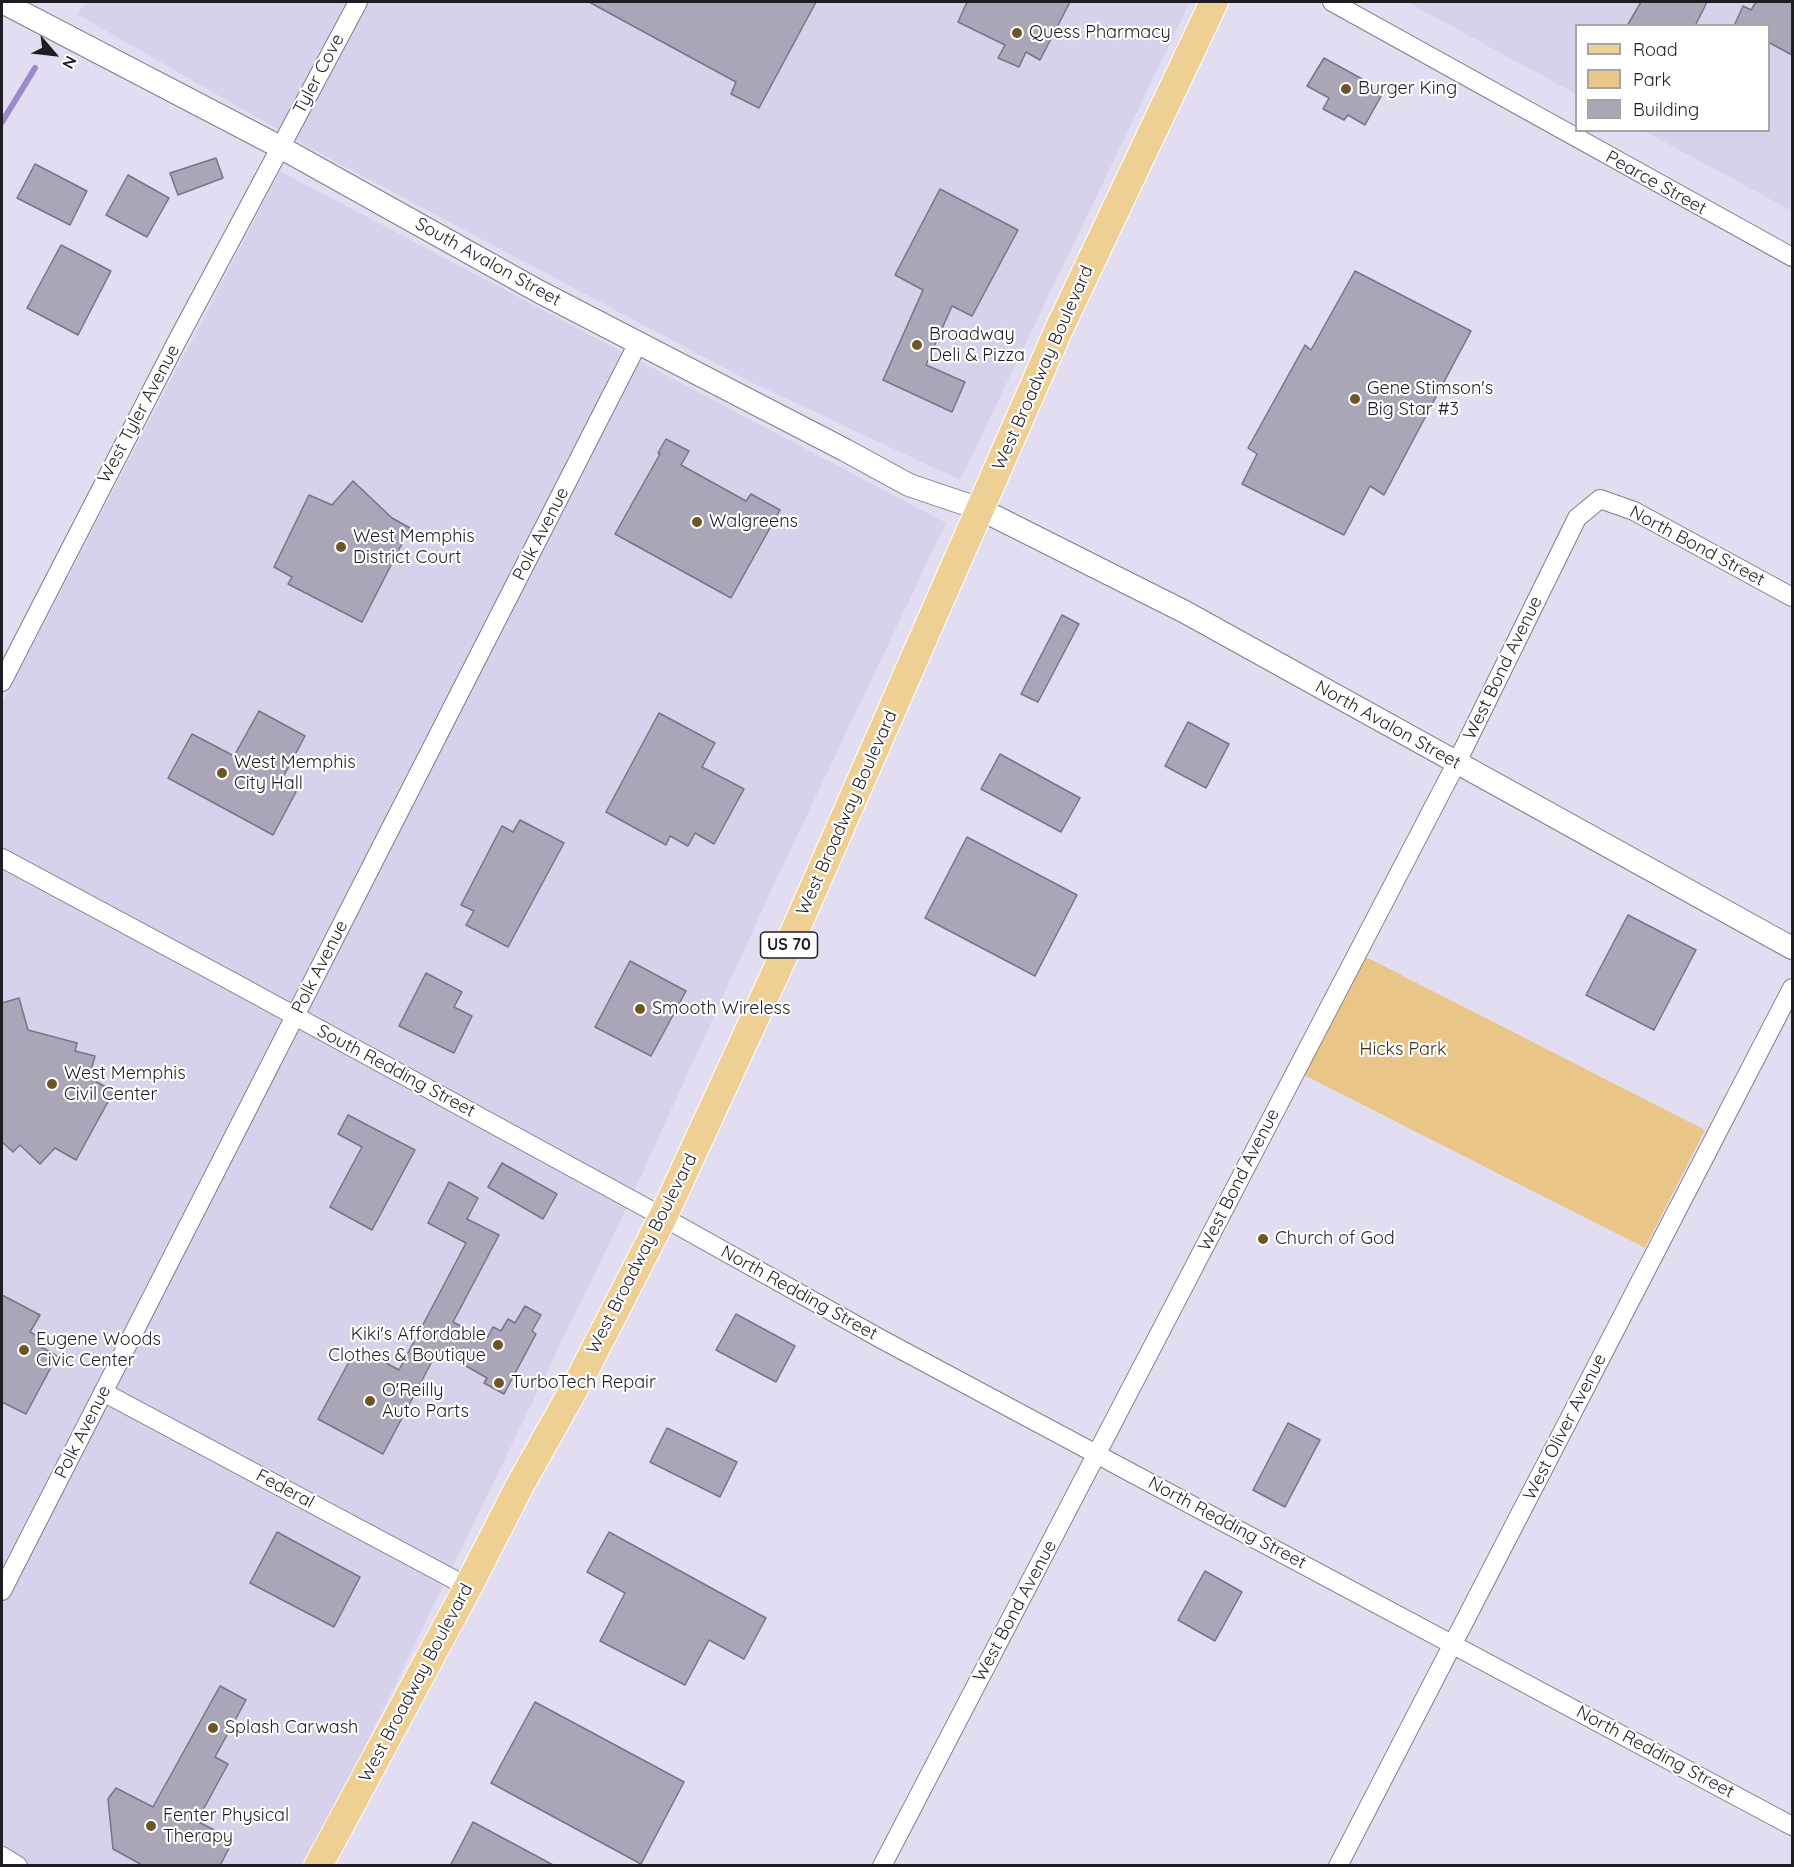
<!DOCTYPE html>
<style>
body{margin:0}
#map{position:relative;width:1794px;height:1867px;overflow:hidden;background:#e2ddf1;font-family:Quicksand,sans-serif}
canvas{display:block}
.frame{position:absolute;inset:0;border:3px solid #1f1d24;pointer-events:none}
.legend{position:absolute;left:1575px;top:24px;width:195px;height:108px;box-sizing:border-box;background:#fff;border:2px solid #a5a5a7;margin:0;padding:8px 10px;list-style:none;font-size:18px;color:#1f1d24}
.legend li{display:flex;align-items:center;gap:12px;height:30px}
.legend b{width:30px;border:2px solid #a5a5a7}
.north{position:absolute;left:24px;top:24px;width:60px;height:60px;-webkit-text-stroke:4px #fff;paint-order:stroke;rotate:118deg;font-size:16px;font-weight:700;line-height:24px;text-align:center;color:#1f1d24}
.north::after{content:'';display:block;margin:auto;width:21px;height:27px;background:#1f1d24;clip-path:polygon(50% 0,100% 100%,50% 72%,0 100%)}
</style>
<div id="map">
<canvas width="1794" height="1867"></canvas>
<div class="frame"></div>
<ul class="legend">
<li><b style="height:8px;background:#eecf94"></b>Road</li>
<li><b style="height:16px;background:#e9c688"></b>Park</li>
<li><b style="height:16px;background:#aaa6b8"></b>Building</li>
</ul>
<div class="north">N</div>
</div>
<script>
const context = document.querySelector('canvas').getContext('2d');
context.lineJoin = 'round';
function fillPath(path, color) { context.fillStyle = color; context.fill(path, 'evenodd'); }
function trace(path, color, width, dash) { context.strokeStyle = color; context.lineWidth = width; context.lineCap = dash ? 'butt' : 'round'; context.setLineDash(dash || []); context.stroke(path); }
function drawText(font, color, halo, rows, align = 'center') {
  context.font = font + ' Quicksand,sans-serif'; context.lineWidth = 4.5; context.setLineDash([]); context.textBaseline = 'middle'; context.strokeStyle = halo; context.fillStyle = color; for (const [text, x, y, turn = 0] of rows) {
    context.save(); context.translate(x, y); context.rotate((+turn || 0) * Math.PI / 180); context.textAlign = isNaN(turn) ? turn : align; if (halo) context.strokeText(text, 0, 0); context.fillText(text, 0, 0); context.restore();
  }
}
const built = new Path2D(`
 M 87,2 L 1190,2 L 960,480 L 749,381 L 308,147 L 77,14 Z
 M 1407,2 L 1792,2 L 1792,211 L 1644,131 L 1768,130 L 1768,26 L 1576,26 L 1576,94 Z
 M 280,171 L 946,523 L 777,878 L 625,1211 L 308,1865 L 2,1865 L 2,704 Z`);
const green = new Path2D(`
 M 1364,956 L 1705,1130 L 1645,1248 L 1304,1075 Z`);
const stream = new Path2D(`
 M 2,122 L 35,68`);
const building = new Path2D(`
 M 589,2 L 816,2 L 759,108 L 731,94 L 736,82 Z
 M 967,2 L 1070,2 L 1040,60 L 1026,52 L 1019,67 L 998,58 L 1005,45 L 958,22 Z
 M 1641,2 L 1707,2 L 1695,26 L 1627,26 Z
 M 1756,2 L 1792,2 L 1792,55 L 1768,42 L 1768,26 L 1734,26 L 1743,6 L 1751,10 Z
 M 1324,58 L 1384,91 L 1365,125 L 1348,115 L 1344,120 L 1323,109 L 1329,98 L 1307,86 Z
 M 216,158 L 223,178 L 178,195 L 170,173 Z
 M 35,164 L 87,191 L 70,225 L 17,198 Z
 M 128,175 L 169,198 L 147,237 L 106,215 Z
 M 940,189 L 1018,230 L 972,316 L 952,306 L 926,365 L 965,382 L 952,412 L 883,380 L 923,290 L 895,275 Z
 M 61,245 L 111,271 L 78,335 L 27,308 Z
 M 1355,271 L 1471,331 L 1384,495 L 1370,486 L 1344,535 L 1242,484 L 1257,454 L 1248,448 L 1305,345 L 1311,350 Z
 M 666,439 L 689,451 L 681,465 L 746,501 L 751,494 L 780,510 L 731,598 L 615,534 L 660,454 L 658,453 Z
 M 353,481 L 392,518 L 410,528 L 362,622 L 288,584 L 292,577 L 274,567 L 309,495 L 332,505 Z
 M 1062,615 L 1079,624 L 1038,702 L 1021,694 Z
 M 259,711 L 305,736 L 281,781 L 297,790 L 273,835 L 168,778 L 192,734 L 234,756 Z
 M 659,713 L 715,743 L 702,767 L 744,789 L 714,844 L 695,833 L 688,846 L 670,836 L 666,845 L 606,812 Z
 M 1188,722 L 1229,744 L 1206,788 L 1165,766 Z
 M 1000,754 L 1080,798 L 1061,832 L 981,789 Z
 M 520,820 L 564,843 L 508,947 L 466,925 L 474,911 L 461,905 L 502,826 L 513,832 Z
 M 967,837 L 1077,895 L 1035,976 L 925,918 Z
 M 1628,915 L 1696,950 L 1654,1030 L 1586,995 Z
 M 630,961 L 686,991 L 651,1056 L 595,1027 Z
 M 426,973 L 462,992 L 454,1007 L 472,1016 L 454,1053 L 399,1026 Z
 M 19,998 L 28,1030 L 77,1043 L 75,1051 L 95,1056 L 89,1078 L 114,1091 L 76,1160 L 55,1148 L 40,1164 L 20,1145 L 13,1152 L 2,1142 L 2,1003 Z
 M 348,1115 L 415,1150 L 372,1230 L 330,1207 L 362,1147 L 338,1134 Z
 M 502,1163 L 557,1194 L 543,1219 L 488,1187 Z
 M 449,1182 L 478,1198 L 467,1219 L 499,1235 L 453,1322 L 486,1340 L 493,1327 L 501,1331 L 508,1319 L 515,1323 L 525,1306 L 541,1315 L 532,1331 L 536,1334 L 504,1394 L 484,1383 L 487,1378 L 438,1350 L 383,1454 L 318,1419 L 357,1347 L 399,1370 L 466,1243 L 428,1223 Z
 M 2,1295 L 40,1315 L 30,1332 L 39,1337 L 36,1344 L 57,1356 L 26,1414 L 2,1402 Z
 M 736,1314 L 795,1346 L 776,1382 L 716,1350 Z
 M 1288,1423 L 1320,1440 L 1285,1507 L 1253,1490 Z
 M 667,1428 L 737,1462 L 720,1497 L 650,1462 Z
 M 277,1532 L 360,1577 L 334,1627 L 250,1583 Z
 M 609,1532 L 766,1618 L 744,1659 L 709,1640 L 685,1685 L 600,1641 L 625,1593 L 587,1572 Z
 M 1205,1571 L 1242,1592 L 1215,1641 L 1178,1620 Z
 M 220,1686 L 246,1700 L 215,1757 L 228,1764 L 197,1821 L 233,1840 L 220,1866 L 144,1866 L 113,1849 L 108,1799 L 116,1788 L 153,1807 Z
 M 535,1702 L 684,1782 L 641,1864 L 491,1783 Z
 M 473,1822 L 555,1866 L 450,1866 Z`);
const minor = new Path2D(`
 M 1332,2 L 1792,257
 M 2,682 L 176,343 L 358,2
 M 2,858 L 231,981 L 663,1217 L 881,1339 L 1792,1826
 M 103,1392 L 468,1587
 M 2,1591 L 638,343
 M 2,1856 L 18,1866
 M 882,1866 L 1457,762 L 1577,518 L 1600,499 L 1634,511 L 1792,597
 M 1338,1866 L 1792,988`);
const tertiary = new Path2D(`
 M 2,2 L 280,147 L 538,291 L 845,450 L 909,485 L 980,509 L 1185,612 L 1792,948`);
const primary = new Path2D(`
 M 318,1866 L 468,1587 L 519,1487 L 583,1373 L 663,1217 L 794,933 L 1059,329 L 1214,2`);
const markers = [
 [1017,33,6,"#6e5526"],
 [1346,89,6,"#6e5526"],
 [917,345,6,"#6e5526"],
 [1355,399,6,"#6e5526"],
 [697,522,6,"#6e5526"],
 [341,547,6,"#6e5526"],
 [222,773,6,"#6e5526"],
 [640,1009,6,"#6e5526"],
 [52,1084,6,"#6e5526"],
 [1263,1239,6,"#6e5526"],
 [498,1345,6,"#6e5526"],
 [24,1350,6,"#6e5526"],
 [499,1383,6,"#6e5526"],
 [370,1401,6,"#6e5526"],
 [213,1728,6,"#6e5526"],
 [151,1826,6,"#6e5526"]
];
const shields = [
 [789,945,57]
];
const shieldNames = [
 ["US 70",789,945]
];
const poiNames = [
 ["Quess Pharmacy",1029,33],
 ["Burger King",1358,89],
 ["Broadway",929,335],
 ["Deli & Pizza",929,356],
 ["Gene Stimson's",1367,389],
 ["Big Star #3",1367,410],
 ["Walgreens",709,522],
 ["West Memphis",353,537],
 ["District Court",353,558],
 ["West Memphis",234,763],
 ["City Hall",234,784],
 ["Smooth Wireless",652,1009],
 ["West Memphis",64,1074],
 ["Civil Center",64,1095],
 ["Church of God",1275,1239],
 ["Kiki's Affordable",486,1335,"right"],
 ["Clothes & Boutique",486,1356,"right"],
 ["Eugene Woods",36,1340],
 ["Civic Center",36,1361],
 ["TurboTech Repair",511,1383],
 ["O'Reilly",382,1391],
 ["Auto Parts",382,1412],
 ["Splash Carwash",225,1728],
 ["Fenter Physical",163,1816],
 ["Therapy",163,1837]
];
const streetNames = [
 ["Tyler Cove",319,74,-62],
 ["Pearce Street",1656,183,29],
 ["South Avalon Street",488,262,29],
 ["West Broadway Boulevard",1043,368,-66],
 ["West Tyler Avenue",139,414,-62],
 ["Polk Avenue",541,534,-63],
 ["North Bond Street",1697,546,28],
 ["West Bond Avenue",1503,668,-64],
 ["North Avalon Street",1388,725,29],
 ["West Broadway Boulevard",847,813,-66],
 ["Polk Avenue",320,967,-63],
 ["South Redding Street",396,1071,28],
 ["West Bond Avenue",1239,1180,-63],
 ["West Broadway Boulevard",642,1254,-63],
 ["North Redding Street",799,1293,29],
 ["West Oliver Avenue",1565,1427,-63],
 ["Polk Avenue",83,1432,-63],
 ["Federal",285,1489,28],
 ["North Redding Street",1227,1523,28],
 ["West Bond Avenue",1015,1611,-62],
 ["West Broadway Boulevard",416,1683,-62],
 ["North Redding Street",1655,1752,28]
];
const parkNames = [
 ["Hicks Park",1403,1050]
];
fillPath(built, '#d7d1ec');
fillPath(green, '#e9c688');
trace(stream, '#9b8acb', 6);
fillPath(building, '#aaa6b8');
trace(building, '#787486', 1.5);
trace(minor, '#807c8d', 20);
trace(tertiary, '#807c8d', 24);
trace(primary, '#fff', 30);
trace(minor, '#fff', 18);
trace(tertiary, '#fff', 22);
trace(primary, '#eecf94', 28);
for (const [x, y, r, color] of markers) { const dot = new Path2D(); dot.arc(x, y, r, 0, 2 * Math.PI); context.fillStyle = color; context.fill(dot); trace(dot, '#fff', 2); }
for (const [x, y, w] of shields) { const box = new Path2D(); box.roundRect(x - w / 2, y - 13, w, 26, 4.5); context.fillStyle = '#fff'; context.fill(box); trace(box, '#1f1d24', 1.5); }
drawText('bold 16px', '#1f1d24', null, shieldNames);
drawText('18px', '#1f1d24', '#fff', poiNames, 'left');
drawText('18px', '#1f1d24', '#fff', streetNames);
drawText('18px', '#403012', '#fff', parkNames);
</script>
